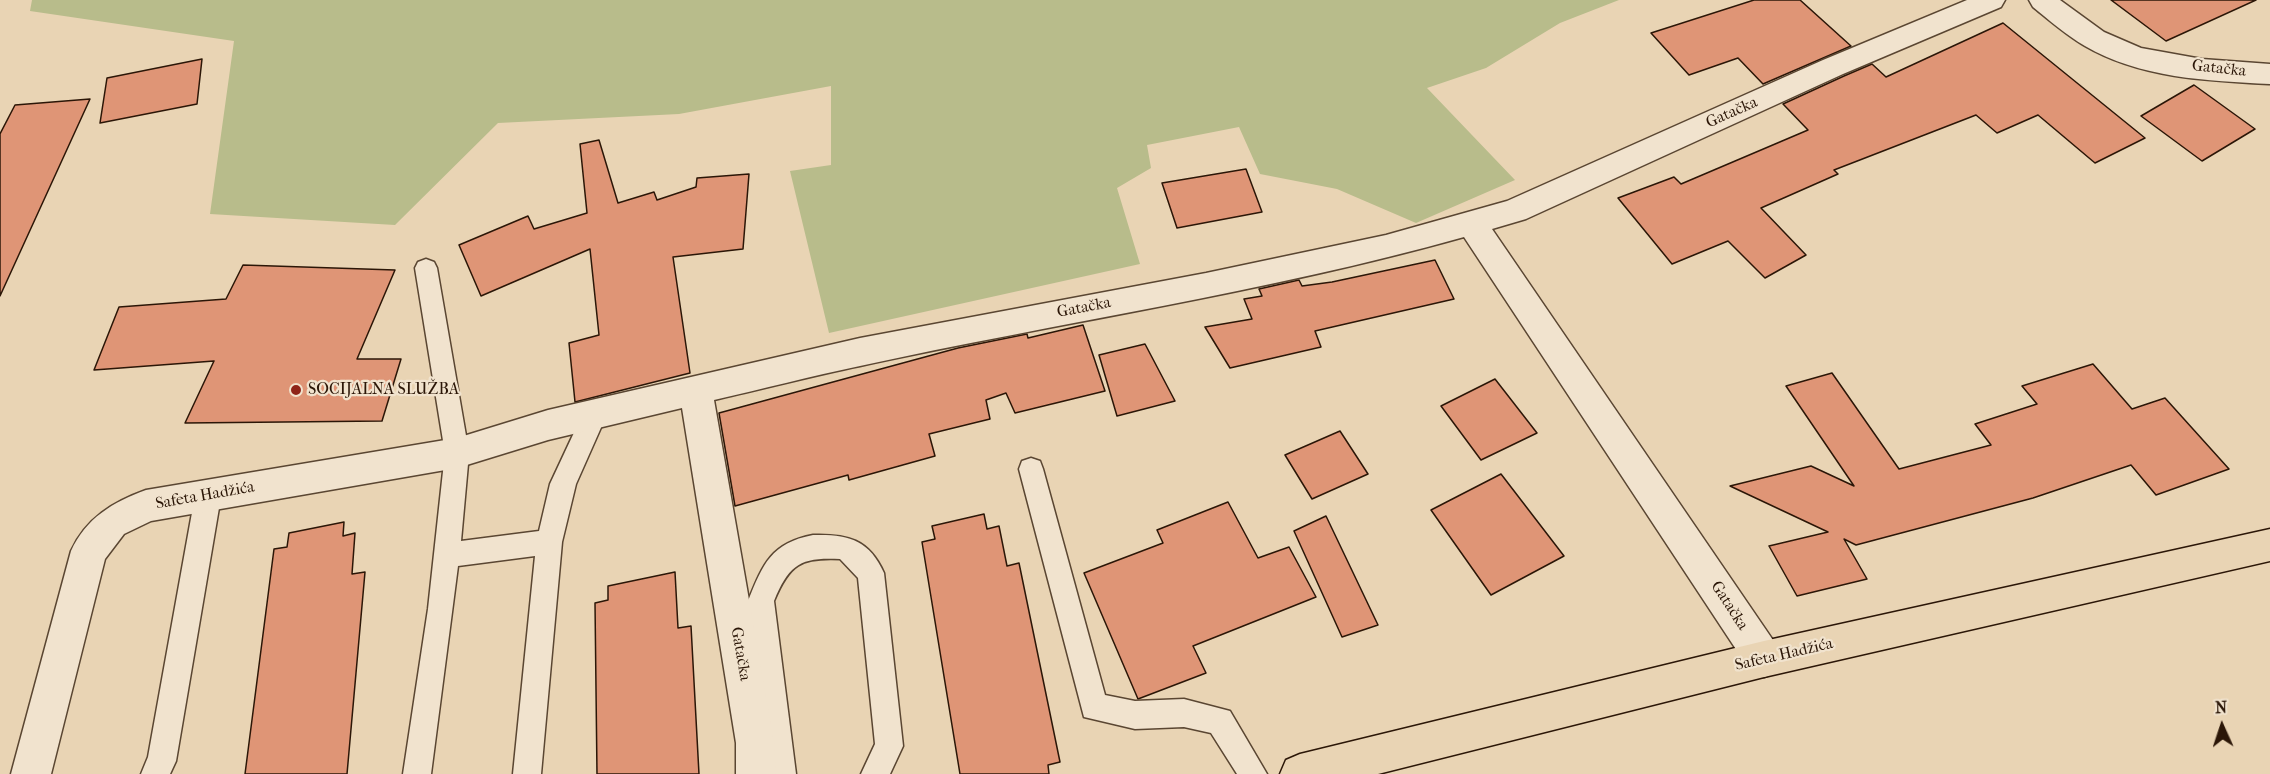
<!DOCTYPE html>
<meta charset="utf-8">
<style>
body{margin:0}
#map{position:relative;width:2270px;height:774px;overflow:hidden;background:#e9d4b4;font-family:"IM FELL French Canon",serif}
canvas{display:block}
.north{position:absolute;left:2192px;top:696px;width:60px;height:60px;-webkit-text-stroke:4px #f1e3ce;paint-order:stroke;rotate:357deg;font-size:16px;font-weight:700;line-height:24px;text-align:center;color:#2b1607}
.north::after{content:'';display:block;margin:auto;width:21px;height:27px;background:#2b1607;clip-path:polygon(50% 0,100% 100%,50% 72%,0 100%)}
</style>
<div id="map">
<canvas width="2270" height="774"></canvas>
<div class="north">N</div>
</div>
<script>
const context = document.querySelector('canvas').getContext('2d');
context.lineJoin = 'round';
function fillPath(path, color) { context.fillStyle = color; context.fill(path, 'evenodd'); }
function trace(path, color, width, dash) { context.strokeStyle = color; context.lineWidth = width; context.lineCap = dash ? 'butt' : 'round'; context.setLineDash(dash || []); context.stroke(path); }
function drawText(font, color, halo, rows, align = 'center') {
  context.font = font + ' "IM FELL French Canon",serif'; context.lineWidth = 4.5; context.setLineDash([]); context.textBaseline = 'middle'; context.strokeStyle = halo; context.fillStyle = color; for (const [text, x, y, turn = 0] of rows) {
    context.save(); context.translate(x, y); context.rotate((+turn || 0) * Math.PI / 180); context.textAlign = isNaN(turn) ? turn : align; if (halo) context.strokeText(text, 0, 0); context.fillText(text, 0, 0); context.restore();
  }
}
const green = new Path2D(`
 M 32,0 L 1619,0 L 1560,23 L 1486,68 L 1427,88 L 1515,180 L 1416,223 L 1337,189 L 1260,174 L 1239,127 L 1147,145 L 1151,168 L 1117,188 L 1140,264 L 829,333 L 790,171 L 831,165 L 831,86 L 679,114 L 498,123 L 395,225 L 210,214 L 234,41 L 30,11 Z`);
const building = new Path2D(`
 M 1754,0 L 1800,0 L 1851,46 L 1763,84 L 1738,58 L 1689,75 L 1651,33 Z
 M 2111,0 L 2256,0 L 2166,41 Z
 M 2003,23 L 2145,138 L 2095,163 L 2038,115 L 1997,133 L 1976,115 L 1834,170 L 1838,174 L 1761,208 L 1806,255 L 1765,278 L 1728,241 L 1672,264 L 1618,198 L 1674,177 L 1681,184 L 1808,130 L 1783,104 L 1844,76 L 1872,64 L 1886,77 Z
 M 202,59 L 197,104 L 100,123 L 107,78 Z
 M 2194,85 L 2255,129 L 2202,161 L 2141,116 Z
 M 90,99 L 0,296 L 0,134 L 15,105 Z
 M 599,140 L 618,203 L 654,192 L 657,200 L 696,187 L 697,178 L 749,174 L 743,249 L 673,257 L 690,373 L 575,402 L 569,343 L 599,335 L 590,249 L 481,296 L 459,245 L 528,216 L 534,229 L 587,213 L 580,144 Z
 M 1246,169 L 1262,212 L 1177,228 L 1162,183 Z
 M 1435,260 L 1454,299 L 1315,331 L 1321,347 L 1230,368 L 1205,327 L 1252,319 L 1244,299 L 1262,296 L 1259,289 L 1299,280 L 1302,286 L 1332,282 Z
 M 243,265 L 395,270 L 357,359 L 401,359 L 382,421 L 185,423 L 214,361 L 94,370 L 119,307 L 226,299 Z
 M 1083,325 L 1105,391 L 1015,413 L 1006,393 L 986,400 L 990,419 L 929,434 L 935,456 L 849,480 L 848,475 L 735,506 L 719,413 L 958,348 L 1027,334 L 1028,338 Z
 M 1145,344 L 1175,401 L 1117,416 L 1099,355 Z
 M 2093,364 L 2132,409 L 2165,398 L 2229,469 L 2156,495 L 2131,465 L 2033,498 L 1856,545 L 1844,539 L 1867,579 L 1797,596 L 1769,546 L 1828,532 L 1730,486 L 1811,466 L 1854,486 L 1786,386 L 1832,373 L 1899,469 L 1991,445 L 1975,424 L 2037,404 L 2022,386 Z
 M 1495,379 L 1537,433 L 1481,460 L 1441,406 Z
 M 1340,431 L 1368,474 L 1312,499 L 1285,455 Z
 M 1501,474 L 1564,556 L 1491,595 L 1431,510 Z
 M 1228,502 L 1258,558 L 1289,547 L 1316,597 L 1193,646 L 1206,673 L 1138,699 L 1084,573 L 1163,543 L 1157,530 Z
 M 984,514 L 987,529 L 999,526 L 1007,566 L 1019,563 L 1060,762 L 1048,765 L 1049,774 L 960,774 L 922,542 L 935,539 L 932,526 Z
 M 1326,516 L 1378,625 L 1342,637 L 1294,531 Z
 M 344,522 L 343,536 L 355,533 L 352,574 L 365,572 L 347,774 L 245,774 L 274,549 L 287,547 L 289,533 Z
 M 675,572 L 678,628 L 691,626 L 699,774 L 597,774 L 595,603 L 608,600 L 608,586 Z`);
const service = new Path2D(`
 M 426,259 L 434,262 L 437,268 L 469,453 L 461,541 L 539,531 L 550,484 L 586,407 L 595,403 L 604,407 L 607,414 L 576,484 L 562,542 L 541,774 L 513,774 L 535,556 L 458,566 L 431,774 L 403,774 L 428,609 L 445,453 L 415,268 L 418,262 Z
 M 1031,458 L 1040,461 L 1043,469 L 1105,695 L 1135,701 L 1184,699 L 1230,711 L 1267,774 L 1237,774 L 1211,733 L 1184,727 L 1135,729 L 1084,717 L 1019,469 L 1022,461 Z
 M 208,485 L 217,488 L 221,496 L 176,761 L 170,774 L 141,774 L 148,757 L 195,496 L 199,488 Z
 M 813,535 C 847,534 869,539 884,573 L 903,746 L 890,774 L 861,774 L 875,744 L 858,578 L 840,559 C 801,557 789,564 774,601 L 796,774 L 768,774 L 748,601 C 763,564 771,543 813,535 Z`);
const minor = new Path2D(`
 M 1967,0 L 2005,0 L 2001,7 L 1843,74 L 1526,219 L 1492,229 L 1777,646 L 1783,659 L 1777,672 L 1764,677 L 1751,672 L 1464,237 C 1265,293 1061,322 860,366 C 811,376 763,389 714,400 L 774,743 L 776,774 L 736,774 L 736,743 L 682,408 L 548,440 L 457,468 L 151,521 L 124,534 L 105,559 L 51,774 L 11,774 L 71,551 C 86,518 113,502 146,490 L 457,438 L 548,410 L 860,338 L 1206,273 L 1386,235 L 1507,201 L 1823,60 Z
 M 2029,0 L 2060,0 L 2104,32 L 2141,48 L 2202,59 L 2270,64 L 2270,84 C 2207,81 2140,78 2085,46 C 2066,35 2049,20 2033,7 Z`);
const primary = new Path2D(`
 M 2270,529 L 2270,561 L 1764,677 L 1378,774 L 1280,774 L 1286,760 L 1300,754 L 1764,641 Z`);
const markers = [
 [296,390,6,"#8f2418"]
];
const streetNames = [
 ["Gatačka",2219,69,6],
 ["Gatačka",1732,113,-24],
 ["Gatačka",1084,308,-11],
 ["Safeta Hadžića",205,496,-10],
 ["Gatačka",1729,606,57],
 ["Gatačka",740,654,80],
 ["Safeta Hadžića",1784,655,-13]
];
const poiNames = [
 ["SOCIJALNA SLUŽBA",308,390]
];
fillPath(green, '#b8bc8b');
fillPath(building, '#df9576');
trace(building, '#2b1607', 1.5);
trace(service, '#5a4632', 3);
trace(minor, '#5a4632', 3);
trace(primary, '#2b1607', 3);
fillPath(service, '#f1e3ce');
fillPath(minor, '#f1e3ce');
fillPath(primary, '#e9d4b4');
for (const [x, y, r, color] of markers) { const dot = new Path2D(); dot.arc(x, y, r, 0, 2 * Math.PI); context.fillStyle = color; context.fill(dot); trace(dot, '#f1e3ce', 2); }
drawText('16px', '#2b1607', '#f1e3ce', streetNames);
drawText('16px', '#2b1607', '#f1e3ce', poiNames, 'left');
</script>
